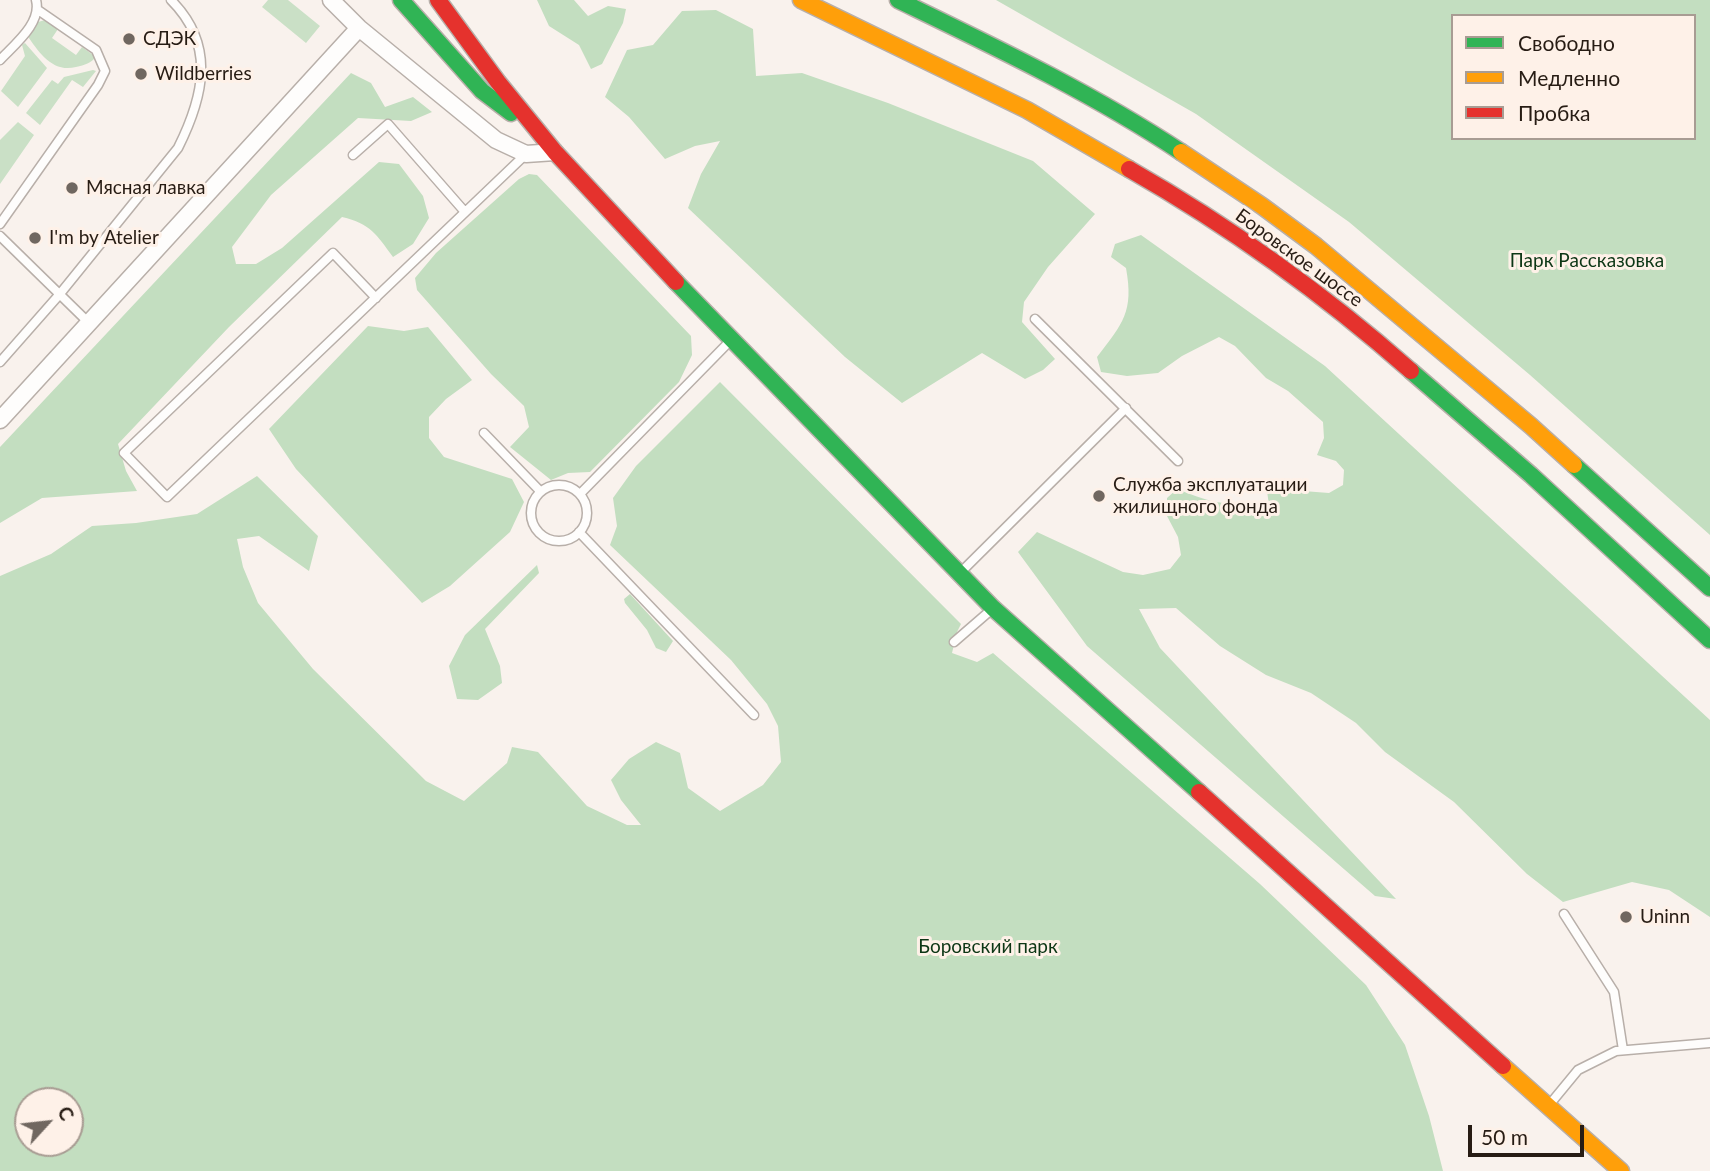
<!DOCTYPE html>
<meta charset="utf-8">
<style>
body{margin:0}
#map{position:relative;width:1710px;height:1171px;overflow:hidden;background:#f9f2ed;font-family:Lato,sans-serif}
canvas{display:block}
.legend{position:absolute;left:1451px;top:14px;width:245px;height:126px;box-sizing:border-box;background:#fef1e8;border:2px solid #a89c93;margin:0;padding:9px 12px;list-style:none;font-size:21px;color:#271c14}
.legend li{display:flex;align-items:center;gap:14px;height:35px}
.legend b{width:35px;border:2px solid #a89c93}
.north{position:absolute;left:14px;top:1087px;width:70px;height:70px;box-sizing:border-box;background:#fef1e8;border:2px solid #a89c93;border-radius:50%;rotate:63deg;font-size:19px;font-weight:700;line-height:28px;text-align:center;color:#271c14}
.north::after{content:'';display:block;margin:auto;width:24px;height:32px;background:#706760;clip-path:polygon(50% 0,100% 100%,50% 72%,0 100%)}
.scale{position:absolute;left:1468px;top:1125px;width:116px;height:32px;box-sizing:border-box;border:4px solid #271c14;border-top:0;padding-left:9px;font-size:21px;line-height:24px;white-space:nowrap;color:#271c14;-webkit-text-stroke:5px #fef1e8;paint-order:stroke}
</style>
<div id="map">
<canvas width="1710" height="1171"></canvas>
<ul class="legend">
<li><b style="height:9px;background:#30b455"></b>Свободно</li>
<li><b style="height:9px;background:#ff9f0a"></b>Медленно</li>
<li><b style="height:9px;background:#e5322d"></b>Пробка</li>
</ul>
<div class="north">С</div>
<div class="scale">50 m</div>
</div>
<script>
const context = document.querySelector('canvas').getContext('2d');
context.lineJoin = 'round';
function fillPath(path, color) { context.fillStyle = color; context.fill(path, 'evenodd'); }
function trace(path, color, width, dash) { context.strokeStyle = color; context.lineWidth = width; context.lineCap = dash ? 'butt' : 'round'; context.setLineDash(dash || []); context.stroke(path); }
function drawText(font, color, halo, rows, align = 'center') {
  context.font = font + ' Lato,sans-serif'; context.lineWidth = 6; context.setLineDash([]); context.textBaseline = 'middle'; context.strokeStyle = halo; context.fillStyle = color; for (const [text, x, y, turn = 0] of rows) {
    context.save(); context.translate(x, y); context.rotate((+turn || 0) * Math.PI / 180); context.textAlign = isNaN(turn) ? turn : align; if (halo) context.strokeText(text, 0, 0); context.fillText(text, 0, 0); context.restore();
  }
}
const green = new Path2D(`
 M 268,0 L 288,0 L 320,26 L 306,43 L 262,7 Z
 M 45,20 L 58,29 L 52,38 L 76,55 L 82,47 L 96,57 C 91,63 85,65 76,67 C 53,73 39,53 27,35 L 38,22 Z
 M 25,43 L 47,68 L 18,107 L 1,91 L 25,56 L 22,45 Z
 M 93,70 L 96,71 L 83,87 L 72,80 L 40,125 L 26,113 L 52,80 L 58,84 L 64,77 Z
 M 18,122 L 34,135 L 0,184 L 0,140 Z`);
const forest = new Path2D(`
 M 537,0 L 574,0 L 588,16 L 608,6 L 626,9 L 623,23 L 602,64 L 591,69 L 579,45 L 549,26 Z
 M 996,0 L 1710,0 L 1710,535 L 1530,375 L 1349,222 L 1196,114 ZM 1453,16 L 1694,16 L 1694,138 L 1453,138 Z
 M 716,10 L 753,29 L 756,76 L 802,73 L 888,103 L 1033,161 L 1095,214 L 1048,267 L 1024,302 L 1022,322 L 1055,359 L 1043,370 L 1025,379 L 982,353 L 902,403 L 845,357 L 688,208 L 701,174 L 720,141 L 695,146 L 665,159 L 629,117 L 605,97 L 627,50 L 653,45 L 682,11 Z
 M 351,73 L 371,83 L 385,107 L 413,97 L 432,112 L 411,121 L 358,118 L 271,195 L 232,247 L 236,264 L 256,264 L 282,248 L 379,162 L 399,164 L 423,196 L 429,218 L 413,244 L 393,257 C 376,234 371,224 342,217 L 229,327 L 118,444 L 126,471 L 137,491 L 42,498 L 0,523 L 0,447 Z
 M 529,174 L 537,175 L 691,336 L 692,355 L 679,382 L 590,472 L 568,473 L 551,480 L 510,447 L 529,427 L 524,406 L 491,374 L 417,290 L 415,278 L 436,253 L 519,179 Z
 M 1141,235 L 1325,366 L 1710,720 L 1710,917 L 1669,890 L 1632,882 L 1563,902 L 1527,874 L 1454,802 L 1385,752 L 1356,723 L 1311,693 L 1266,675 L 1220,646 L 1176,608 L 1139,609 L 1160,648 L 1396,899 L 1375,896 L 1087,646 L 1018,552 L 1037,532 L 1123,572 L 1143,575 L 1170,569 L 1181,555 L 1178,537 L 1167,516 L 1167,498 L 1177,489 C 1210,503 1234,507 1269,505 L 1266,484 L 1283,480 L 1303,491 L 1329,493 L 1343,485 L 1344,470 L 1336,461 L 1317,455 L 1324,438 L 1323,422 L 1288,391 L 1266,378 L 1235,346 L 1219,337 L 1182,356 L 1158,373 L 1127,376 L 1101,372 L 1097,357 C 1123,323 1134,312 1126,268 L 1111,257 L 1115,244 Z
 M 368,326 L 404,331 L 428,327 L 472,380 L 446,399 L 429,417 L 429,438 L 444,457 L 512,479 L 524,502 L 510,532 L 450,586 L 422,603 L 296,469 L 269,429 Z
 M 720,382 L 961,624 L 957,632 L 952,653 L 977,662 L 993,653 L 1260,884 L 1366,985 L 1405,1045 L 1429,1116 L 1443,1171 L 0,1171 L 0,576 L 51,554 L 92,526 L 136,523 L 197,514 L 257,476 L 318,536 L 309,571 L 259,536 L 237,539 L 243,567 L 258,603 L 313,669 L 426,781 L 464,801 L 507,763 L 512,747 L 538,752 L 587,806 L 627,825 L 641,825 L 621,800 L 611,780 L 629,759 L 656,742 L 680,753 L 688,788 L 720,811 L 763,785 L 781,762 L 778,726 L 767,704 L 731,660 L 610,545 L 617,526 L 613,498 L 636,466 ZM 28,1101 L 70,1101 L 70,1143 L 28,1143 Z
 M 537,565 L 539,573 L 485,629 L 500,666 L 502,683 L 478,700 L 457,699 L 449,666 L 465,635 Z
 M 630,594 L 673,641 L 666,652 L 656,648 L 647,630 L 625,603 L 624,599 Z`);
const lane = new Path2D(`
 M 0,60 C 15,44 42,23 36,0
 M 353,155 L 388,124 L 465,212
 M 0,224 L 98,85 L 105,71 L 96,50 L 38,10
 M 0,236 L 88,322
 M 376,298 L 333,253 L 124,453 L 167,497 L 526,154
 M 1035,319 L 1178,461
 M 0,362 L 59,295 L 178,148 C 204,96 216,45 171,0
 M 484,433 L 540,491
 M531 513a28 28 0 1 1 56 0a28 28 0 1 1-56 0Z
 M 580,494 L 730,341
 M 579,532 L 754,715
 M 961,572 L 1126,408
 M 954,642 L 991,610
 M 1564,914 L 1614,992 L 1623,1050
 M 1550,1104 L 1578,1070 L 1616,1051 L 1710,1043`);
const street = new Path2D(`
 M 331,0 L 359,28 L 496,140 L 526,154 L 555,152
 M 0,420 L 359,28`);
const fast = new Path2D(`
 M 401,0 L 482,91 L 511,113
 M 898,0 C 995,47 1092,93 1181,152
 M 676,282 L 993,608 L 1199,792
 M 1411,371 L 1531,475 L 1710,640
 M 1574,465 L 1710,588`);
const slow = new Path2D(`
 M 801,0 L 1027,110 L 1129,169
 M 1181,152 L 1262,206 L 1316,246 L 1531,426 L 1574,465
 M 1503,1066 L 1621,1171`);
const jam = new Path2D(`
 M 438,0 L 498,82 L 555,152 L 676,282
 M 1129,169 C 1229,226 1325,295 1411,371
 M 1199,792 L 1503,1066`);
const markers = [
 [129,39,7,"#706760"],
 [141,74,7,"#706760"],
 [72,188,7,"#706760"],
 [35,238,7,"#706760"],
 [1099,496,7,"#706760"],
 [1626,917,7,"#706760"]
];
const poiNames = [
 ["СДЭК",143,39],
 ["Wildberries",155,74],
 ["Мясная лавка",86,188],
 ["I'm by Atelier",49,238],
 ["Служба эксплуатации",1113,485],
 ["жилищного фонда",1113,507],
 ["Uninn",1640,917]
];
const streetNames = [
 ["Боровское шоссе",1299,258,36]
];
const parkNames = [
 ["Парк Рассказовка",1587,261],
 ["Боровский парк",988,947]
];
fillPath(green, '#cae0c6');
fillPath(forest, '#c3dec0');
trace(lane, '#b8afa9', 11);
trace(street, '#b8afa9', 19);
trace(fast, '#b8afa9', 19);
trace(slow, '#b8afa9', 19);
trace(jam, '#b8afa9', 19);
trace(lane, '#fefdfc', 8);
trace(street, '#fefdfc', 16);
trace(fast, '#30b455', 16);
trace(slow, '#ff9f0a', 16);
trace(jam, '#e5322d', 16);
for (const [x, y, r, color] of markers) { const dot = new Path2D(); dot.arc(x, y, r, 0, 2 * Math.PI); context.fillStyle = color; context.fill(dot); trace(dot, '#fef1e8', 2.5); }
drawText('19px', '#271c14', '#fef1e8', poiNames, 'left');
drawText('19px', '#271c14', '#fef1e8', streetNames);
drawText('19px', '#0c3615', '#fef1e8', parkNames);
</script>
